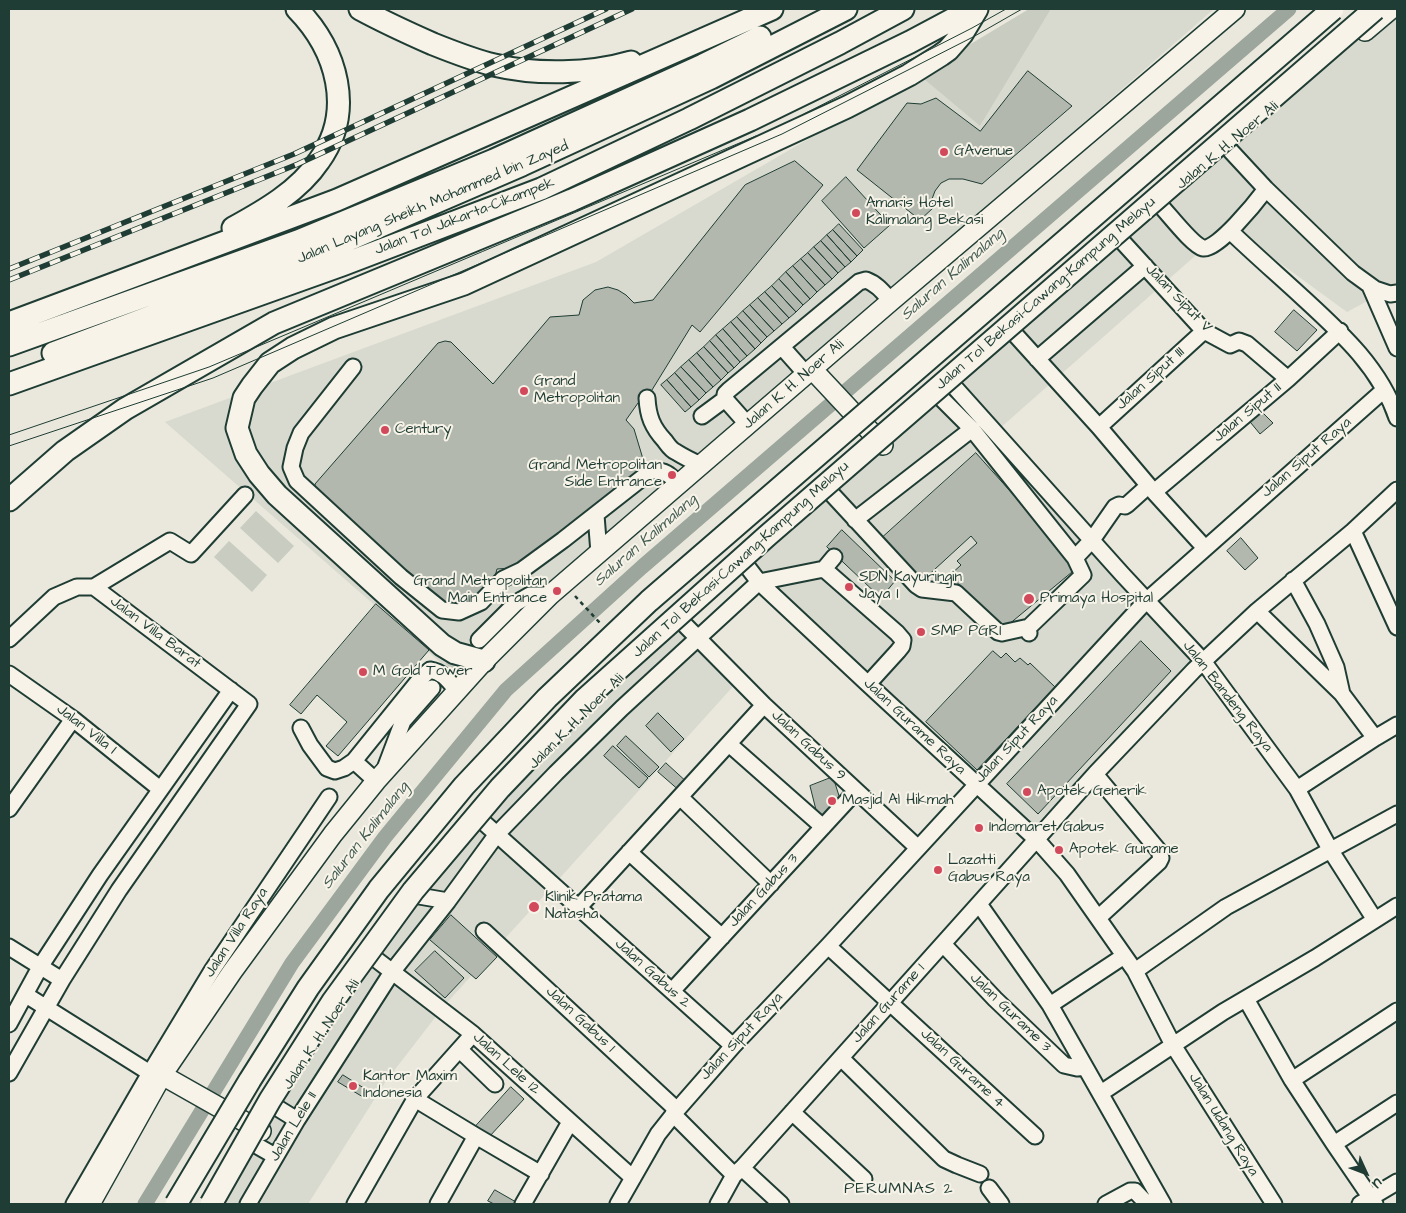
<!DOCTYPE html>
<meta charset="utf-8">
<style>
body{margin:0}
#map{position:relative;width:1406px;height:1213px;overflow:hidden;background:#eae8dd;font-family:"Architects Daughter",sans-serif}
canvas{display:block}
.frame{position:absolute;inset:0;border:10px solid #1f3d34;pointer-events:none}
.north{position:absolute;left:1341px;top:1148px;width:50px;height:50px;-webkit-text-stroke:4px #f7f3e8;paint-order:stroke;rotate:133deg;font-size:14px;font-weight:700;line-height:20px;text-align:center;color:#1f3d34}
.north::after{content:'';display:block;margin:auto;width:18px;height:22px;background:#1f3d34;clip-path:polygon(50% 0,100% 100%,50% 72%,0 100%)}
</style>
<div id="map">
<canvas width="1406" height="1213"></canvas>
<div class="frame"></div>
<div class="north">U</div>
</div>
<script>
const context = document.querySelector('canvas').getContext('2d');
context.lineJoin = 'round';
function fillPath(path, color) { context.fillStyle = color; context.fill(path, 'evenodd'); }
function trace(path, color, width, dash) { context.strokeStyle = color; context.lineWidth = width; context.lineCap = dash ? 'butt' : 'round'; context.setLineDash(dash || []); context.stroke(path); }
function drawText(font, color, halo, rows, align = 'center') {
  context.font = font + ' "Architects Daughter",sans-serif'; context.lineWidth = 4; context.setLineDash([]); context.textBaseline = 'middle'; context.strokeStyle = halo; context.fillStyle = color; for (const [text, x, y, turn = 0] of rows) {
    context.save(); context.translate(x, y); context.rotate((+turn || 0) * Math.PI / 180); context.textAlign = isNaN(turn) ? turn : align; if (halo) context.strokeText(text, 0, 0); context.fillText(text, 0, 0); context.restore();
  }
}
const built = new Path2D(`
 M 1051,9 L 1214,9 L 693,463 L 458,678 L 165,422 L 596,262 L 919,75 L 980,126 Z
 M 1391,9 L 1397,9 L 1397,285 L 1347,312 L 1229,226 L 999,429 L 1203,647 L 1029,832 L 746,565 Z
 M 681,621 L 738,681 L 444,1006 L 386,1081 L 308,1204 L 219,1204 L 333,1016 L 419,896 L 548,748 Z`);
const green = new Path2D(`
 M 1029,9 L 1051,9 L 980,126 L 919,75 Z
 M 256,511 L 294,546 L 278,563 L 240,528 Z
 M 229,541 L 267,575 L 252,592 L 214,557 Z`);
const canal = new Path2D(`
 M 145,1204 L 292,963 L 385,837 L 506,690 L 642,567 L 1289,9`);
const building = new Path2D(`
 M 1028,71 L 1072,106 L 982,184 L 963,179 L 949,179 L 941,183 L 935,191 L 932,199 L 933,208 L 920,220 L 857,170 L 907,103 L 921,104 L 936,98 L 980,131 Z
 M 795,161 L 823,185 L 700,332 L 692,325 L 647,398 L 638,403 L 626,420 L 634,429 L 643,459 L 636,475 L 525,565 L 512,568 L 497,569 L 492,588 L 466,606 L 438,602 L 315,492 L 315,484 L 438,343 L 445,341 L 451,342 L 493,384 L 550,317 L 579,315 L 583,300 L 595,290 L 608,287 L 618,290 L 626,295 L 634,303 L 653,300 L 745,185 Z
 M 846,177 L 890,225 L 864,248 L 822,201 Z
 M 839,224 L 863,250 L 857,256 L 833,230 Z
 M 833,230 L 857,256 L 851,262 L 827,235 Z
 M 827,235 L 851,262 L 845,267 L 821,241 Z
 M 821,241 L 845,267 L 838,273 L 814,247 Z
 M 814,247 L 838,273 L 832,279 L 808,253 Z
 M 808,253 L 832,279 L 825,285 L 801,259 Z
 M 801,259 L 825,285 L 817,292 L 793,266 Z
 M 793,266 L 817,292 L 810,299 L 786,272 Z
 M 786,272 L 810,299 L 803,305 L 779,279 Z
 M 779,279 L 803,305 L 796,312 L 772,286 Z
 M 772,286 L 796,312 L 789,318 L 765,292 Z
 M 765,292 L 789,318 L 782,324 L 758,298 Z
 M 758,298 L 782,324 L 774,331 L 750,305 Z
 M 750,305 L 774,331 L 767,337 L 743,311 Z
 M 1294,310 L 1317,330 L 1297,351 L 1275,332 Z
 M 743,311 L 767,337 L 761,343 L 737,317 Z
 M 737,317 L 761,343 L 755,349 L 731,322 Z
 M 731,322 L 755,349 L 747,356 L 723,329 Z
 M 723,329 L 747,356 L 740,362 L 716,335 Z
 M 716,335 L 740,362 L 734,368 L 710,341 Z
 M 710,341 L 734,368 L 728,373 L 704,347 Z
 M 704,347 L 728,373 L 721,380 L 697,353 Z
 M 697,353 L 721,380 L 713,387 L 689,360 Z
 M 689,360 L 713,387 L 706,393 L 681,367 Z
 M 681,367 L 706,393 L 699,400 L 675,373 Z
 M 675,373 L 699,400 L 691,407 L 667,380 Z
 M 667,380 L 691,407 L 685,412 L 661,385 Z
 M 1258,408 L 1273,423 L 1260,434 L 1246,417 Z
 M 976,453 L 1078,567 L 1002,630 L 950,575 L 961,565 L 957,561 L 977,543 L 971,536 L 922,581 L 883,537 Z
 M 842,530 L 895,581 L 881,598 L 827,547 Z
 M 1241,538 L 1258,558 L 1245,570 L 1227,551 Z
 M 376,604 L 429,650 L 338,756 L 326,746 L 347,722 L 317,695 L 301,714 L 290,705 Z
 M 1141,641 L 1171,671 L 1038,814 L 1007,784 Z
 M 993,651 L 1001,658 L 1006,653 L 1015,662 L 1020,658 L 1028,665 L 1030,663 L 1055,687 L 977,770 L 926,722 Z
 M 658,713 L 684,739 L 671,752 L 646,726 Z
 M 626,736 L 659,767 L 649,777 L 617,746 Z
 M 613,746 L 648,778 L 639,788 L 604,756 Z
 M 666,763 L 689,784 L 681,792 L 658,772 Z
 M 833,777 L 842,805 L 818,818 L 810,786 Z
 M 451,915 L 497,957 L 476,979 L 430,940 Z
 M 435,951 L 464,978 L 445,998 L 415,971 Z
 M 343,1075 L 367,1090 L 363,1097 L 338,1082 Z
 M 511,1087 L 524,1099 L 489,1137 L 476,1126 Z
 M 495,1190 L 516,1202 L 514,1204 L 494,1204 L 488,1201 Z`);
const minorTunnel = new Path2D(`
 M 435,685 L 469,650`);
const path = new Path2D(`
 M 575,596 L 600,623`);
const minor = new Path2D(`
 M 1228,148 L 1266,189 L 1353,273 L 1375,289 L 1390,294 L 1397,293
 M 1159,204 C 1168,213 1192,245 1203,248 C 1217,251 1257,201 1266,189
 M 1230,231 C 1253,253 1277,274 1301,296 C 1339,331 1380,367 1397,418
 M 1120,239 L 1204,331 L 1230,345 L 1239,341 L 1247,344 L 1288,379
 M 1370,286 L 1397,348
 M 1012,331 L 1099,427 L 1154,492 L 1205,548
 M 782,347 L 806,374
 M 1037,359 L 1145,266
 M 353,367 L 301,433 L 295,448 L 291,467 L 297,481 L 401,577 L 442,610 L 459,612 L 481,602 L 503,579 L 522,570 L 563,540 L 651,471 C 665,470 669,474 679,484
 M 950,382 L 1122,574 L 1203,661 L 1297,789 L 1331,851 L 1375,920
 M 937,394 L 972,429 L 1075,558 L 1083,575 L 1029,627 L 1028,630 L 1029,633
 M 647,398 C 648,416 652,427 665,441 C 668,445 671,450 676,452 C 684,457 692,461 701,465
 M 702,416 L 725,399
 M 748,425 L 725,399 L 725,394 L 729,390 L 859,282 L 866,280 C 877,284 883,292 891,301
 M 1099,427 L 1204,331
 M 830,492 L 916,585 L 922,589 L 956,593 L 998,632 L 1002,633 L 1029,627
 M 1154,492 L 1288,379 L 1340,331
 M 596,515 L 599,553
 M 855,520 L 972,429
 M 1353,531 L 1397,627
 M 1075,558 L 1092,540 L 1115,507 L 1119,505 L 1125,506 L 1128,504 L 1148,486
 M 746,565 L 759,582 L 868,684 L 1037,840 L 1067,874 L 1135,971 L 1173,1045 L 1274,1204
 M 824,569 L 897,633 L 903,640 L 902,646 L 898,651 L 868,684
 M 1293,580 L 1317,624 L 1336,667 L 1342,694
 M 94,587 L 170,541 L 191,554 L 245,495
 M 1257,611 L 1342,694 L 1375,738
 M 681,621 L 764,705 L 918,848
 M 9,639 L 54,597 L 77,587 L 94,587 L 249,704 L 119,890 L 62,980 L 9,1073
 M 479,640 L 516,603 L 530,595 L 550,595
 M 9,674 L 73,719 L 160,789
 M 301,728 L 310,745 L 327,768 L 335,771 L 344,768 L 354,761 L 421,678 L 430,670 C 443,672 449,681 457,691
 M 729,744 L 823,827
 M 354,761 L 376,781
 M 386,766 L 403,721 L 432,688
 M 1095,774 L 1159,851 L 1161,858 L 1159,862 L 1098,918
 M 1297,789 L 1375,738 L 1397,725
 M 680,797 L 771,884
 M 9,809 L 73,719
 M 482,821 L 733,1046
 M 629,852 L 722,937
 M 419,896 L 448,901
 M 979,904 L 1050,1005 L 1163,1204
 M 579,907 L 764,705
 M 484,931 L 677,1110
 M 943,944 L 995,999 L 1064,1065 L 1077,1068 L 1085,1067
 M 828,946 L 1035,1136
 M 9,947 L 62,980
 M 373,957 L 473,1034 L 633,1178
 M 1135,971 L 1226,907 L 1397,814
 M 672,991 L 856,791
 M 26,995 L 150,1073
 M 1246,999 L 1292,1080 L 1334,1144 L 1375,1204
 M 1050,1005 L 1124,956
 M 9,1024 L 40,967 L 100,875 L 231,690
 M 460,1050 L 495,1084
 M 841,1058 L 944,1159 L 957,1165 L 980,1174
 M 1292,1080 L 1397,1011
 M 1101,1093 L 1223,1012 L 1315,958 L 1397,906
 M 415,1099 L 476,1136 L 541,1174
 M 276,1107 L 297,1120
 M 792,1112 L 864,1179
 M 673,1114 L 734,1175
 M 254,1144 L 275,1156
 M 1334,1144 L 1397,1103
 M 742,1168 L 781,1204
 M 989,1188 L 1001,1204
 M 74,1204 L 150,1073 L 213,969 L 329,797
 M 248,1204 L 297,1120 L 392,972 L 448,901 L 497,834 L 556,773 L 622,708 L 759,582 L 824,569 L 834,557
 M 355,1204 L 415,1099 L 473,1034
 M 438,1204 L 476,1136
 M 523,1204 L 570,1122
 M 618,1204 L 658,1134 L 677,1110 L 733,1046 L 828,946 L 1146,601 L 1384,390
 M 718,1204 L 734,1175 L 742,1168 L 1095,774 L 1194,670 L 1257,611 L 1353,531 L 1397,490
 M 1106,1204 L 1130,1191 L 1135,1191 C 1144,1200 1146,1207 1159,1197
 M 1360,1204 L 1397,1182`);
const major = new Path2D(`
 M 1365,31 L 1391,9
 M 812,369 L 883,445
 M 162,1075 L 261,1131
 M 90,1204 L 162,1075 L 232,972 L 333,834 L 376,781 L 484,661 L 550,595 L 891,301 L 1235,9`);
const highway = new Path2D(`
 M 360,9 C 384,22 408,33 433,44 C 453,52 473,60 494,65 C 536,75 590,74 631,62
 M 233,228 C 264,211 299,191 319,161 C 355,111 337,50 297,9
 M 9,323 L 337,200 L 772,9
 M 9,345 L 298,241 L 494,160 L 703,65 L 760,37
 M 53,353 L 304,259 L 522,165 L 711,78 L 846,9
 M 9,384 L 342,265 L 541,189 L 689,119 L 840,43 L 903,9
 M 9,500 L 65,451 L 125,409 L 274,323 L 572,200 L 750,120 L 910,42 L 972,9
 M 484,661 L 455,653 L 442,645 L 277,495 L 259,474 L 246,454 L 237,428 L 244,398 L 252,386 L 270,363 L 293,348 L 334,328 L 464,284 L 847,107 L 909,75 L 941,55 L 948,50 L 962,34 L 977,9`);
const tram = new Path2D(`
 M 804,114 L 972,28 L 1006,9
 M 9,435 L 209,367 L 756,136
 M 9,446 L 213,378 L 782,134 L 973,37 L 1022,9`);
const rail = new Path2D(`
 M 9,269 L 294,154 L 606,9
 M 9,280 L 298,164 L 632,9`);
const highwayBridge = new Path2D(`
 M 176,1204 L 250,1080 L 308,988 L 379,889 L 464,786 L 547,698 L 649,601 L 1333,9
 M 211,1204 L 270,1100 L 333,1001 L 413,891 L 500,788 L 585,699 L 767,536 L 1375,9`);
const markers = [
 [944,152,5,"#d1495b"],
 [856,213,5,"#d1495b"],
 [524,391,5,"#d1495b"],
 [385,430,5,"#d1495b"],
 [672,475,5,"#d1495b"],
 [849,587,5,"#d1495b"],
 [557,591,5,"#d1495b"],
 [1029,599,6,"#d1495b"],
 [921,632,5,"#d1495b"],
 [363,672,5,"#d1495b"],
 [1027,792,5,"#d1495b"],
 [832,801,5,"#d1495b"],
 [979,828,5,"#d1495b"],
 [1059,850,5,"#d1495b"],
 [938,870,5,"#d1495b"],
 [534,907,6,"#d1495b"],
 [353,1086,5,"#d1495b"]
];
const streetNames = [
 ["Jalan K. H. Noer Ali",1228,146,-40],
 ["Jalan Layang Sheikh Mohammed bin Zayed",433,203,-23],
 ["Jalan Tol Jakarta–Cikampek",465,217,-21],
 ["Jalan Tol Bekasi–Cawang–Kampung Melayu",1046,294,-41],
 ["Jalan Siput V",1178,299,46],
 ["Jalan Siput III",1151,379,-42],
 ["Jalan K. H. Noer Ali",794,385,-41],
 ["Jalan Siput II",1248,413,-40],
 ["Jalan Siput Raya",1307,458,-41],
 ["Jalan Tol Bekasi–Cawang–Kampung Melayu",741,560,-42],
 ["Jalan Villa Barat",155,633,37],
 ["Jalan Bandeng Raya",1227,697,52],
 ["Jalan K. H. Noer Ali",577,722,-45],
 ["Jalan Gurame Raya",914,727,43],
 ["Jalan Villa I",86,730,38],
 ["Jalan Siput Raya",1017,740,-47],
 ["Jalan Gabus 9",808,746,43],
 ["Jalan Gabus 3",764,891,-47],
 ["Jalan Villa Raya",237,933,-57],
 ["Jalan Gabus 2",652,974,42],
 ["Jalan Gurame 1",889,1004,-48],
 ["Jalan Gurame 3",1010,1013,44],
 ["Jalan Gabus 1",580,1020,43],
 ["Jalan K. H. Noer Ali",322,1035,-57],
 ["Jalan Siput Raya",742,1037,-47],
 ["Jalan Lele 12",506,1064,42],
 ["Jalan Gurame 4",962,1069,43],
 ["Jalan Udang Raya",1223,1125,58],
 ["Jalan Lele 11",294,1127,-59]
];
const poiNames = [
 ["GAvenue",954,152],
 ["Amaris Hotel",866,204],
 ["Kalimalang Bekasi",866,221],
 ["Grand",534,382],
 ["Metropolitan",534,399],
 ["Century",395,430],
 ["Grand Metropolitan",662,466,"right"],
 ["Side Entrance",662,483,"right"],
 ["SDN Kayuringin",859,578],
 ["Jaya I",859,595],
 ["Grand Metropolitan",547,582,"right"],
 ["Main Entrance",547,599,"right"],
 ["Primaya Hospital",1040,599],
 ["SMP PGRI",931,632],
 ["M Gold Tower",373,672],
 ["Apotek Generik",1037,792],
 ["Masjid Al Hikmah",842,801],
 ["Indomaret Gabus",989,828],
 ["Apotek Gurame",1069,850],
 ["Lazatti",948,861],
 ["Gabus Raya",948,878],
 ["Klinik Pratama",545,898],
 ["Natasha",545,915],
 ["Kantor Maxim",363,1077],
 ["Indonesia",363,1094]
];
const waterNames = [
 ["Saluran Kalimalang",953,275,-41],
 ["Saluran Kalimalang",646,541,-41],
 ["Saluran Kalimalang",366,836,-52]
];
const neighbourhoodNames = [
 ["PERUMNAS 2",899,1190]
];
fillPath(built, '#d9dacf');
fillPath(green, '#c8ccc1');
trace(canal, '#9ca69c', 15);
fillPath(building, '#b2b8ae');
trace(building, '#1f3d34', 1);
trace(minorTunnel, '#c1c6bb', 15, [15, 8]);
trace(minor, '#1f3d34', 19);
trace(major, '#1f3d34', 22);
trace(highway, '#1f3d34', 25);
trace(path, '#1f3d34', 2.5, [4, 4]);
trace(minor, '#f7f3e8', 15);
trace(major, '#f7f3e8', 19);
trace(highway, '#f7f3e8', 21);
trace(tram, '#1f3d34', 1);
trace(rail, '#1f3d34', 5.5);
trace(rail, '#f7f3e8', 4, [11]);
trace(highwayBridge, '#1f3d34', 25, []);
trace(highwayBridge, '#f7f3e8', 21);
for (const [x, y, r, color] of markers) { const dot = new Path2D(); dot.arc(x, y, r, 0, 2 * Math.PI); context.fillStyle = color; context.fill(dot); trace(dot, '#f7f3e8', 2); }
drawText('15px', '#1f3d34', '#f7f3e8', streetNames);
drawText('15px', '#1f3d34', '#f7f3e8', poiNames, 'left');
drawText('italic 16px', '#445c53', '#f7f3e8', waterNames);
context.letterSpacing = '1px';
drawText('16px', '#1f3d34', '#f7f3e8', neighbourhoodNames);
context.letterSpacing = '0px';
</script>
